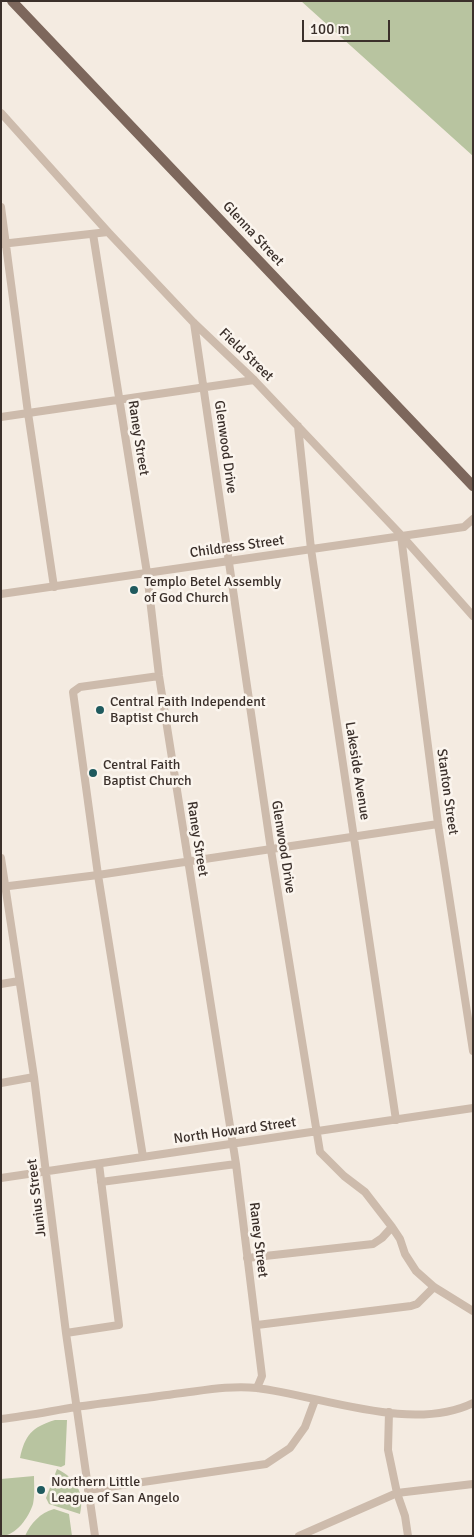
<!DOCTYPE html>
<style>
body{margin:0}
#map{position:relative;width:474px;height:1537px;overflow:hidden;background:#f4ebe1;font-family:Signika,sans-serif}
canvas{display:block}
.frame{position:absolute;inset:0;border:2px solid #3b302b;pointer-events:none}
.scale{position:absolute;left:302px;top:20px;width:88px;height:22px;box-sizing:border-box;border:2px solid #3b302b;border-top:0;padding-left:6px;font-size:15px;line-height:18px;white-space:nowrap;color:#3b302b;-webkit-text-stroke:4px #fbf5ee;paint-order:stroke}
</style>
<div id="map">
<canvas width="474" height="1537"></canvas>
<div class="frame"></div>
<div class="scale">100 m</div>
</div>
<script>
const context = document.querySelector('canvas').getContext('2d');
context.lineJoin = 'round';
function fillPath(path, color) { context.fillStyle = color; context.fill(path, 'evenodd'); }
function trace(path, color, width, dash) { context.strokeStyle = color; context.lineWidth = width; context.lineCap = dash ? 'butt' : 'round'; context.setLineDash(dash || []); context.stroke(path); }
function drawText(font, color, halo, rows, align = 'center') {
  context.font = font + ' Signika,sans-serif'; context.lineWidth = 5; context.setLineDash([]); context.textBaseline = 'middle'; context.strokeStyle = halo; context.fillStyle = color; for (const [text, x, y, turn = 0] of rows) {
    context.save(); context.translate(x, y); context.rotate((+turn || 0) * Math.PI / 180); context.textAlign = isNaN(turn) ? turn : align; if (halo) context.strokeText(text, 0, 0); context.fillText(text, 0, 0); context.restore();
  }
}
const green = new Path2D(`
 M 301,1 L 473,1 L 473,156 Z
 M 55,1420 L 67,1420 L 65,1465 L 61,1467 L 20,1458 C 25,1435 32,1427 55,1420 Z
 M 57,1469 C 76,1478 85,1493 80,1514 L 49,1504 L 46,1498 Z
 M 34,1476 C 34,1485 35,1495 33,1504 C 29,1517 16,1536 1,1536 L 1,1479 Z
 M 54,1509 L 69,1514 L 72,1536 L 25,1536 C 31,1523 40,1513 54,1509 Z`);
const minor = new Path2D(`
 M 1,113 L 108,232 L 194,323 L 254,380 L 401,535 L 473,616
 M 1,207 L 28,413 L 54,587
 M 93,234 L 147,573 L 159,676 L 236,1164 L 262,1376 L 257,1388
 M 1,244 L 108,232
 M 194,323 L 271,850 L 320,1152 L 344,1176 L 365,1192 L 392,1227 L 400,1239 L 405,1254 L 416,1271 L 434,1287 L 473,1311
 M 1,417 L 254,380
 M 298,426 L 311,549 L 396,1120
 M 401,536 L 438,824 L 473,1051
 M 1,594 L 464,527 L 473,519
 M 1,858 L 34,1077 L 66,1333 L 95,1536
 M 1,887 L 98,875 L 438,824
 M 1,984 L 19,981
 M 1,1083 L 34,1077
 M 143,1157 L 98,875 L 73,692 L 80,687 L 159,676
 M 1,1178 L 473,1108
 M 101,1182 L 236,1164
 M 247,1258 L 373,1244 L 382,1238 L 392,1227
 M 257,1325 L 411,1306 L 417,1304 L 434,1287
 M 66,1333 L 119,1325 L 99,1164
 M 389,1412 L 388,1450 L 397,1493 L 405,1516 L 408,1536
 M 1,1419 C 27,1416 51,1411 76,1407 C 109,1402 141,1399 174,1394 C 201,1391 229,1385 257,1388 C 321,1396 412,1433 473,1403
 M 88,1490 L 266,1464 L 290,1448 L 305,1427 L 315,1400
 M 299,1536 L 397,1493 L 473,1484`);
const major = new Path2D(`
 M 12,1 L 473,486`);
const markers = [
 [134,590,5,"#1f5a5e"],
 [100,710,5,"#1f5a5e"],
 [93,773,5,"#1f5a5e"],
 [41,1490,5,"#1f5a5e"]
];
const streetNames = [
 ["Glenna Street",253,234,47],
 ["Field Street",246,355,44],
 ["Raney Street",138,438,81],
 ["Glenwood Drive",225,447,82],
 ["Childress Street",237,547,-8],
 ["Lakeside Avenue",357,771,81],
 ["Stanton Street",447,792,82],
 ["Raney Street",197,839,81],
 ["Glenwood Drive",283,847,81],
 ["North Howard Street",235,1131,-8],
 ["Junius Street",37,1198,-97],
 ["Raney Street",258,1240,83]
];
const poiNames = [
 ["Templo Betel Assembly",144,582],
 ["of God Church",144,598],
 ["Central Faith Independent",110,702],
 ["Baptist Church",110,718],
 ["Central Faith",103,765],
 ["Baptist Church",103,781],
 ["Northern Little",51,1482],
 ["League of San Angelo",51,1498]
];
fillPath(green, '#b8c4a0');
trace(minor, '#cdbbac', 8);
trace(major, '#7d675c', 10);
for (const [x, y, r, color] of markers) { const dot = new Path2D(); dot.arc(x, y, r, 0, 2 * Math.PI); context.fillStyle = color; context.fill(dot); trace(dot, '#fbf5ee', 2); }
drawText('14px', '#3b302b', '#fbf5ee', streetNames);
drawText('14px', '#3b302b', '#fbf5ee', poiNames, 'left');
</script>
